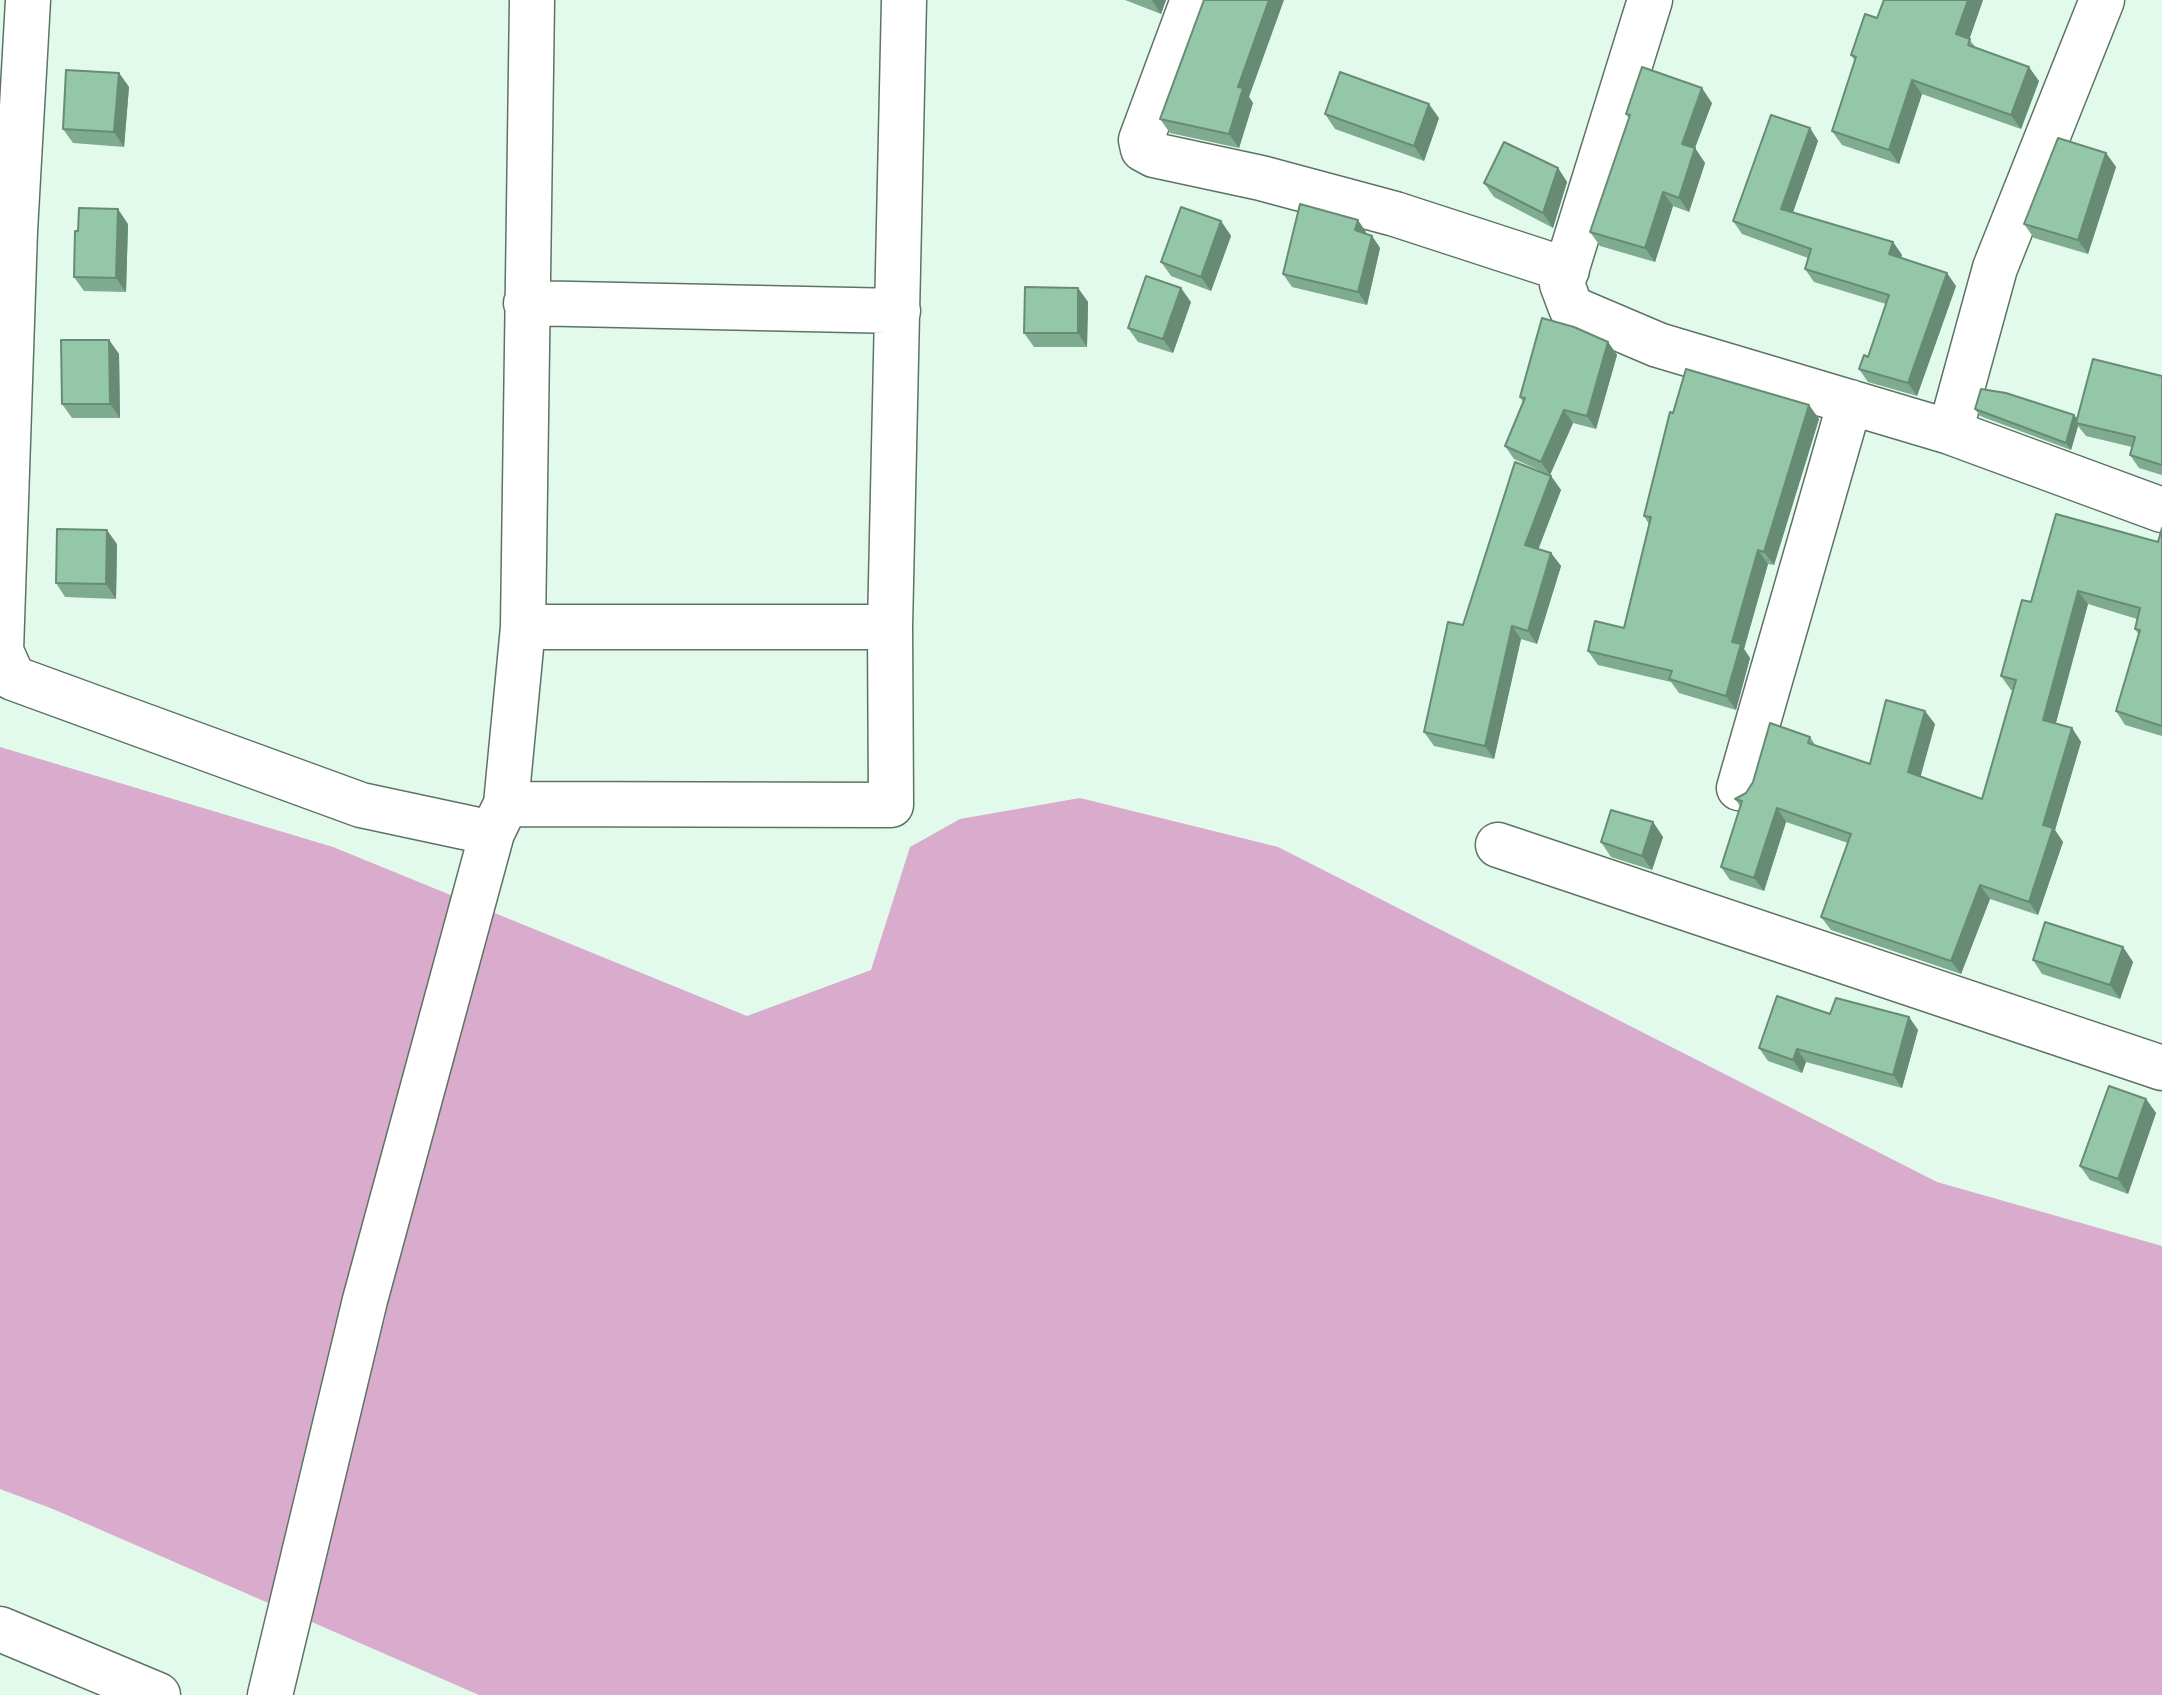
<!DOCTYPE html>
<style>
body{margin:0}
canvas{display:block;background:#e2faeb}
</style>
<canvas width="2162" height="1695"></canvas>
<script>
const context = document.querySelector('canvas').getContext('2d');
context.lineJoin = 'round';
function fillPath(path, color) { context.fillStyle = color; context.fill(path, 'evenodd'); }
function trace(path, color, width, dash) { context.strokeStyle = color; context.lineWidth = width; context.lineCap = dash ? 'butt' : 'round'; context.setLineDash(dash || []); context.stroke(path); }
const forest = new Path2D(`
 M 0,747 L 333,847 L 747,1016 L 871,970 L 910,847 L 960,819 L 1080,798 L 1278,847 L 1937,1182 L 2162,1246 L 2162,1695 L 479,1695 L 53,1509 L 0,1489 Z`);
const minor = new Path2D(`
 M 28,0 L 15,231 L 1,651 L 13,678 L 361,805 L 492,833
 M 1193,0 L 1141,140 L 1143,149 L 1154,155 L 1261,178 L 1395,214 L 1567,270
 M 1650,0 L 1562,284 L 1571,308 L 1658,345 L 1950,432 L 2162,510
 M 526,303 L 898,311
 M 1950,432 L 1995,268 L 2102,0
 M 523,627 L 890,627
 M 1739,788 L 1850,402
 M 506,804 L 891,805 L 890,627 L 904,0
 M 1498,845 L 2162,1068
 M 0,1629 L 158,1695
 M 270,1695 L 365,1300 L 492,833 L 506,804 L 523,627 L 532,0`);
const wall = new Path2D(`
 M 1125,0 L 1166,0 L 1161,14 Z
 M 1983,0 L 1969,39 L 1976,48 L 2039,81 L 2021,129 L 1922,94 L 1899,164 L 1842,145 L 1832,131 L 1855,61 L 1851,55 Z
 M 119,73 L 129,87 L 124,147 L 73,143 L 63,129 Z
 M 1249,97 L 1253,103 L 1239,148 L 1170,133 L 1160,119 Z
 M 1712,103 L 1695,148 L 1705,163 L 1689,212 L 1673,206 L 1655,262 L 1600,246 L 1590,232 L 1629,118 L 1626,114 Z
 M 1325,114 L 1439,118 L 1424,161 L 1335,129 Z
 M 1810,128 L 1818,141 L 1793,212 L 1893,242 L 1902,255 L 1901,258 L 1956,286 L 1917,396 L 1868,382 L 1859,369 L 1868,357 L 1886,304 L 1814,282 L 1805,269 L 1808,258 L 1742,234 L 1733,221 Z
 M 2106,153 L 2116,167 L 2088,254 L 2034,238 L 2024,224 Z
 M 1558,168 L 1567,182 L 1553,228 L 1494,197 L 1484,183 Z
 M 1221,221 L 1231,236 L 1211,291 L 1171,276 L 1161,262 Z
 M 128,224 L 126,292 L 84,291 L 74,277 Z
 M 1366,232 L 1366,234 L 1372,236 L 1380,248 L 1367,305 L 1292,287 L 1283,274 Z
 M 1078,288 L 1088,302 L 1087,347 L 1034,347 L 1024,333 Z
 M 1191,302 L 1173,353 L 1138,342 L 1128,328 Z
 M 109,340 L 119,354 L 120,418 L 72,418 L 62,404 Z
 M 1608,342 L 1617,355 L 1596,429 L 1573,423 L 1550,475 L 1514,459 L 1505,446 L 1523,402 L 1520,397 Z
 M 2162,376 L 2162,475 L 2139,468 L 2130,455 L 2132,447 L 2086,436 L 2078,426 L 2071,450 L 1980,416 L 1975,409 L 2074,415 L 2077,419 Z
 M 1809,405 L 1819,419 L 1774,565 L 1768,564 L 1744,649 L 1750,658 L 1736,710 L 1679,693 L 1671,682 L 1598,665 L 1588,651 L 1624,628 L 1649,524 L 1644,516 L 1673,413 Z
 M 1551,476 L 1561,490 L 1538,549 L 1551,553 L 1561,566 L 1537,644 L 1521,639 L 1494,759 L 1434,746 L 1424,732 L 1463,625 Z
 M 2162,528 L 2162,736 L 2125,725 L 2116,711 L 2139,635 L 2135,629 L 2137,619 L 2088,604 L 2056,723 L 2072,728 L 2081,742 L 2055,830 L 2063,842 L 2038,915 L 1990,899 L 1961,974 L 1831,930 L 1821,917 L 1848,843 L 1786,822 L 1764,891 L 1730,880 L 1721,867 L 1740,806 L 1735,799 L 1746,793 L 1810,737 L 1816,746 L 1870,764 L 1935,724 L 1920,777 L 1982,799 L 2013,690 L 2011,690 L 2001,676 L 2031,602 L 2158,542 Z
 M 117,544 L 116,599 L 65,597 L 56,583 Z
 M 1653,822 L 1663,837 L 1652,870 L 1611,857 L 1601,842 Z
 M 2123,947 L 2133,962 L 2120,999 L 2042,974 L 2033,960 Z
 M 1830,1014 L 1909,1017 L 1918,1030 L 1902,1088 L 1806,1062 L 1802,1073 L 1768,1061 L 1759,1048 Z
 M 2146,1099 L 2156,1113 L 2128,1194 L 2090,1180 L 2080,1166 Z`);
const shadedWall = new Path2D(`
 M 1152,0 L 1166,0 L 1161,14 Z
 M 1269,0 L 1284,0 L 1249,97 L 1253,103 L 1239,148 L 1229,134 L 1238,87 Z
 M 1968,0 L 1983,0 L 1966,49 L 1956,34 Z
 M 2029,67 L 2039,81 L 2021,129 L 2011,115 Z
 M 119,73 L 129,87 L 124,147 L 114,132 Z
 M 1912,80 L 1922,94 L 1899,164 L 1889,150 Z
 M 1702,88 L 1712,103 L 1691,158 L 1682,144 Z
 M 1429,104 L 1439,118 L 1424,161 L 1414,146 Z
 M 1810,128 L 1818,141 L 1790,221 L 1781,209 Z
 M 1695,148 L 1705,163 L 1689,212 L 1679,198 Z
 M 2106,153 L 2116,167 L 2088,254 L 2078,240 Z
 M 1558,168 L 1567,182 L 1553,228 L 1543,213 Z
 M 1663,192 L 1673,206 L 1655,262 L 1645,248 Z
 M 118,209 L 128,224 L 126,292 L 116,278 Z
 M 1358,220 L 1366,232 L 1363,242 L 1355,230 Z
 M 1221,221 L 1231,236 L 1211,291 L 1201,277 Z
 M 1372,236 L 1380,248 L 1367,305 L 1358,292 Z
 M 1893,242 L 1902,255 L 1898,267 L 1889,254 Z
 M 1947,273 L 1956,286 L 1917,396 L 1908,383 Z
 M 1078,288 L 1088,302 L 1087,347 L 1078,333 Z
 M 1181,288 L 1191,302 L 1173,353 L 1163,339 Z
 M 109,340 L 119,354 L 120,418 L 110,404 Z
 M 1608,342 L 1617,355 L 1596,429 L 1587,416 Z
 M 1809,405 L 1819,419 L 1774,565 L 1764,552 Z
 M 1564,410 L 1573,423 L 1550,475 L 1541,462 Z
 M 2074,415 L 2080,422 L 2076,423 L 2078,426 L 2071,450 L 2066,443 Z
 M 1551,476 L 1561,490 L 1535,558 L 1525,545 Z
 M 107,530 L 117,544 L 116,599 L 106,584 Z
 M 1758,550 L 1768,564 L 1744,649 L 1750,658 L 1736,710 L 1726,696 L 1732,642 Z
 M 1551,553 L 1561,566 L 1537,644 L 1528,631 Z
 M 2078,591 L 2088,604 L 2053,733 L 2043,720 Z
 M 1512,626 L 1521,639 L 1494,759 L 1485,746 Z
 M 1925,711 L 1935,724 L 1918,786 L 1908,772 Z
 M 2072,728 L 2081,742 L 2055,830 L 2063,842 L 2038,915 L 2029,902 L 2043,825 Z
 M 1777,808 L 1786,822 L 1764,891 L 1754,878 Z
 M 1653,822 L 1663,837 L 1652,870 L 1642,856 Z
 M 1980,885 L 1990,899 L 1961,974 L 1951,961 Z
 M 2123,947 L 2133,962 L 2120,999 L 2110,985 Z
 M 1909,1017 L 1918,1030 L 1902,1088 L 1893,1075 Z
 M 1797,1049 L 1806,1062 L 1802,1073 L 1793,1060 Z
 M 2146,1099 L 2156,1113 L 2128,1194 L 2118,1179 Z`);
const building = new Path2D(`
 M 1204,0 L 1269,0 L 1238,87 L 1243,88 L 1229,134 L 1160,119 Z
 M 1884,0 L 1968,0 L 1956,34 L 1970,39 L 1968,45 L 2029,67 L 2011,115 L 1912,80 L 1889,150 L 1832,131 L 1856,57 L 1851,55 L 1865,14 L 1877,18 Z
 M 1642,67 L 1702,88 L 1682,144 L 1695,148 L 1679,198 L 1663,192 L 1645,248 L 1590,232 L 1630,115 L 1626,114 Z
 M 66,70 L 119,73 L 114,132 L 63,129 Z
 M 1340,72 L 1429,104 L 1414,146 L 1325,114 Z
 M 1771,115 L 1810,128 L 1781,209 L 1893,242 L 1889,254 L 1947,273 L 1908,383 L 1859,369 L 1864,355 L 1868,357 L 1889,295 L 1805,269 L 1811,249 L 1733,221 Z
 M 2058,138 L 2106,153 L 2078,240 L 2024,224 Z
 M 1504,142 L 1558,168 L 1543,213 L 1484,183 Z
 M 1300,204 L 1358,220 L 1355,230 L 1372,236 L 1358,292 L 1283,274 Z
 M 1181,207 L 1221,221 L 1201,277 L 1161,262 Z
 M 79,208 L 118,209 L 116,278 L 74,277 L 75,231 L 78,231 Z
 M 1146,276 L 1181,288 L 1163,339 L 1128,328 Z
 M 1025,287 L 1078,288 L 1078,333 L 1024,333 Z
 M 1542,318 L 1574,327 L 1608,342 L 1587,416 L 1564,410 L 1541,462 L 1505,446 L 1525,398 L 1520,397 Z
 M 61,340 L 109,340 L 110,404 L 62,404 Z
 M 2093,359 L 2162,376 L 2162,465 L 2130,455 L 2135,437 L 2076,423 Z
 M 1686,369 L 1809,405 L 1764,552 L 1758,550 L 1732,642 L 1741,644 L 1726,696 L 1669,679 L 1672,671 L 1588,651 L 1595,621 L 1624,628 L 1651,517 L 1644,516 L 1670,412 L 1673,413 Z
 M 1981,389 L 2006,393 L 2074,415 L 2066,443 L 1975,409 Z
 M 1515,462 L 1551,476 L 1525,545 L 1551,553 L 1528,631 L 1512,626 L 1485,746 L 1424,732 L 1448,622 L 1463,625 Z
 M 2056,514 L 2158,542 L 2162,528 L 2162,726 L 2116,711 L 2140,630 L 2135,629 L 2140,608 L 2078,591 L 2043,720 L 2072,728 L 2043,825 L 2053,828 L 2029,902 L 1980,885 L 1951,961 L 1821,917 L 1851,834 L 1777,808 L 1754,878 L 1721,867 L 1742,801 L 1735,799 L 1746,793 L 1753,782 L 1770,723 L 1810,737 L 1808,743 L 1870,764 L 1886,700 L 1925,711 L 1908,772 L 1982,799 L 2016,680 L 2001,676 L 2022,600 L 2031,602 Z
 M 57,529 L 107,530 L 106,584 L 56,583 Z
 M 1611,810 L 1653,822 L 1642,856 L 1601,842 Z
 M 2045,922 L 2123,947 L 2110,985 L 2033,960 Z
 M 1777,996 L 1830,1014 L 1836,998 L 1909,1017 L 1893,1075 L 1797,1049 L 1793,1060 L 1759,1048 Z
 M 2109,1086 L 2146,1099 L 2118,1179 L 2080,1166 Z`);
fillPath(forest, '#d9abcd');
trace(minor, '#5e7365', 47);
trace(minor, '#fff', 44);
fillPath(wall, '#7fab90');
fillPath(shadedWall, '#688b75');
fillPath(building, '#94c7a7');
trace(building, '#688b75', 2);
</script>
